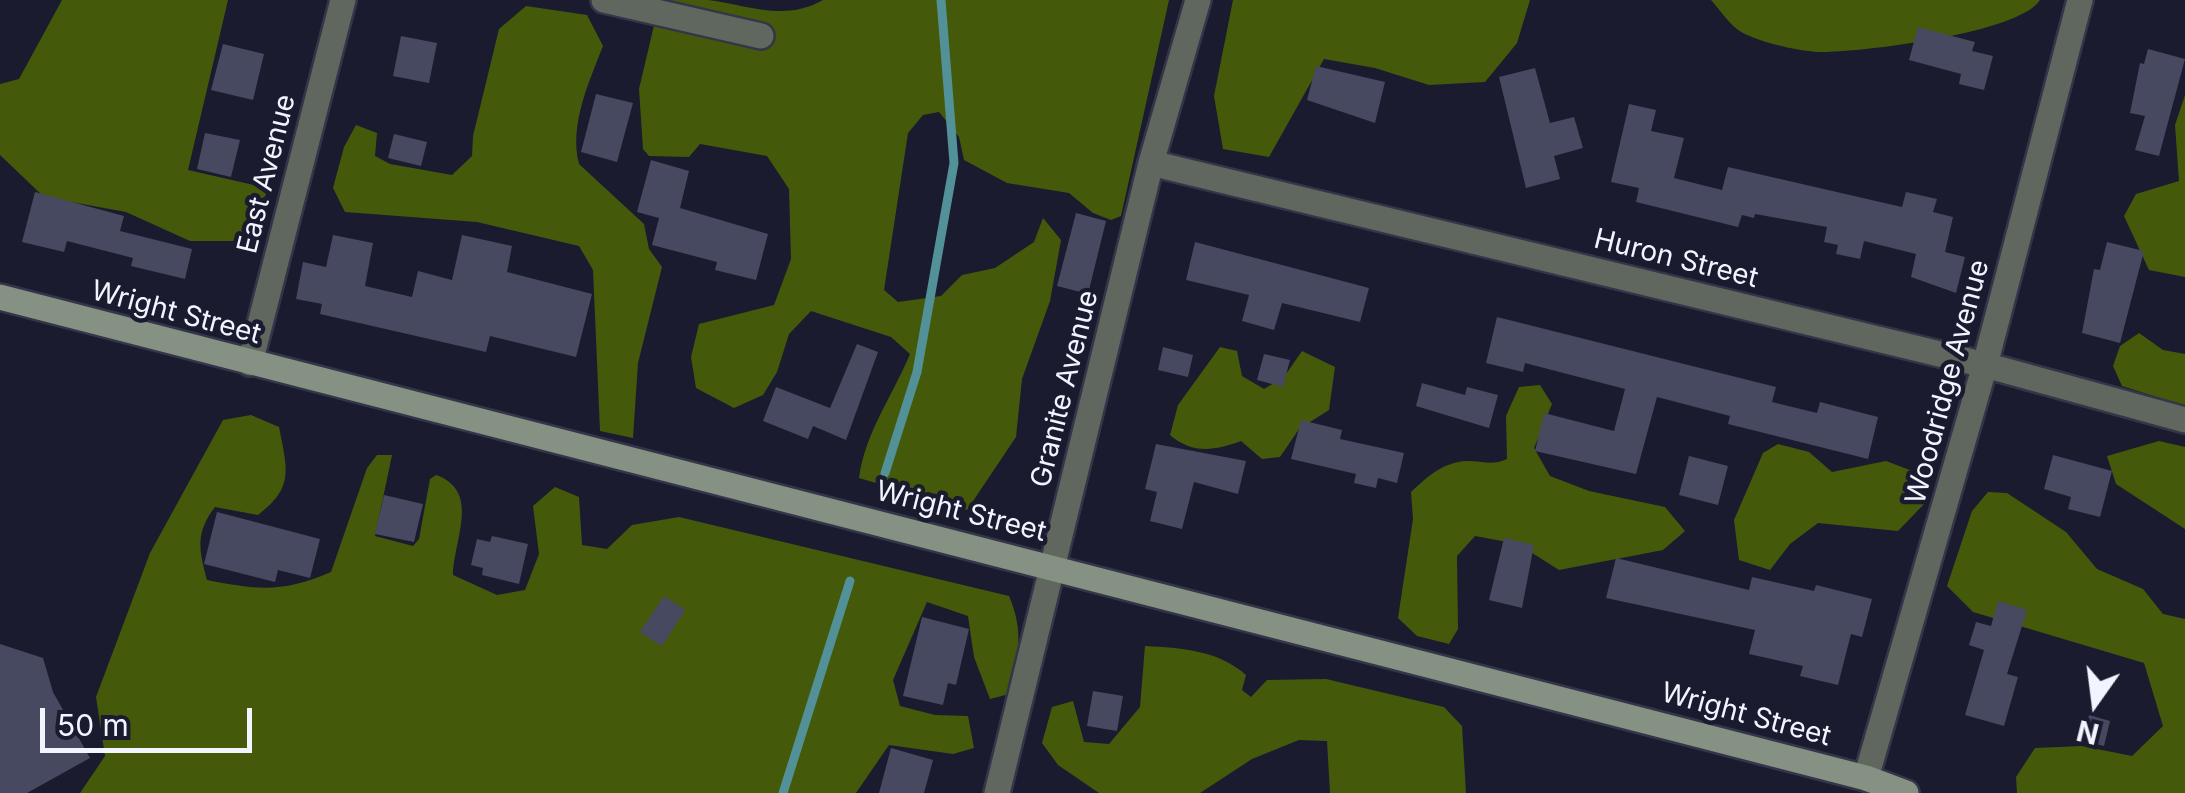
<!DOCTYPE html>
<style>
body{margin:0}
#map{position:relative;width:2185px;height:793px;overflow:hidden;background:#1a1b2f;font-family:Inter,sans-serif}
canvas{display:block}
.north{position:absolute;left:2045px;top:653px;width:100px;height:100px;-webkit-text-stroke:8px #1a1b2f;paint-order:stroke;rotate:194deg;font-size:28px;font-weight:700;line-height:40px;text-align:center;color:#f2f4ff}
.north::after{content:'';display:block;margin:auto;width:35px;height:45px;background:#f2f4ff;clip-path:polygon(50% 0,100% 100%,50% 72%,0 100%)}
.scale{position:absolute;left:40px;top:708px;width:212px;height:45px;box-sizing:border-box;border:5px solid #f2f4ff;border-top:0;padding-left:12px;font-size:30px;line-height:35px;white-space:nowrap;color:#f2f4ff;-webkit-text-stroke:8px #1a1b2f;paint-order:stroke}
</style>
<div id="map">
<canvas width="2185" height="793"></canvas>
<div class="north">N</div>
<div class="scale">50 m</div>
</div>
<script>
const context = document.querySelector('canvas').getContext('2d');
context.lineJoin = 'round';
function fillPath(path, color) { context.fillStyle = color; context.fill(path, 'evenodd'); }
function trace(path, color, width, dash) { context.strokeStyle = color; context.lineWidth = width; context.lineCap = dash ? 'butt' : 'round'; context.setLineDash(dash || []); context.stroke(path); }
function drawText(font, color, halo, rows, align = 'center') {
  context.font = font + ' Inter,sans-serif'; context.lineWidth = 9; context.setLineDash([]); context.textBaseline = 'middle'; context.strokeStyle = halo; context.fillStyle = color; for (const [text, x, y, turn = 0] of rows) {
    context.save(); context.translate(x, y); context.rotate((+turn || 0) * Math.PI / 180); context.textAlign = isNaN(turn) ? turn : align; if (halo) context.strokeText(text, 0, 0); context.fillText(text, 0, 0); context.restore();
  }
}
const forest = new Path2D(`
 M 62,0 L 228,0 L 188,170 L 267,188 L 256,241 L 190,241 L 126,212 L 44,197 L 0,155 L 0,84 L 19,79 Z
 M 660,0 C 676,0 693,0 708,0 C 747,5 785,22 823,0 L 1169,0 L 1121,216 L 1111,220 L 1093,213 L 1069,193 L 1007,183 L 964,160 L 959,137 L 939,112 L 923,115 L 908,133 L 884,290 L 898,302 L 941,296 L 962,275 L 995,268 L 1034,242 L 1043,218 L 1061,240 L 1050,301 L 1022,379 L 1016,437 L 967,510 L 859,478 C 865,433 892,397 910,354 L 891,337 L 811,311 L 789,334 L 777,372 L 763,395 L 734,408 L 696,388 L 691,357 L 699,324 L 774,305 L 791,259 L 789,189 L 767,156 L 700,144 L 689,157 L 649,156 L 643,149 L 639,89 Z
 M 1233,0 L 1530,0 L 1517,43 L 1485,82 L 1429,85 L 1375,68 L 1324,59 L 1269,157 L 1223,149 L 1214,96 Z
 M 1711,0 L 2040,0 C 2019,33 1867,51 1826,52 C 1805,53 1762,43 1743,33 C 1731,27 1720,10 1711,0 Z
 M 526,6 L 587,15 L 603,46 C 589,82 569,125 579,164 L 644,224 L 649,249 L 662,267 L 638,363 L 633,438 L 600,431 L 593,270 L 579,246 L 477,222 L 345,212 L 333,188 L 344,147 L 356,125 L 377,133 L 375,156 L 390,164 L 452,175 L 472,156 L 473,136 L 499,29 Z
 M 2185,95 L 2185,277 L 2149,270 L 2124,216 L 2136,194 L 2179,181 L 2175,125 Z
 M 2139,333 L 2163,350 L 2185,354 L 2185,406 L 2122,386 L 2113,366 L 2120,346 Z
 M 1220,347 L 1237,351 L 1242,376 L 1264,389 L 1284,377 L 1302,351 L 1335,367 L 1329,410 L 1299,429 L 1280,457 L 1262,459 L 1241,441 C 1214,451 1192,454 1170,435 L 1178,405 Z
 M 1540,385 L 1552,404 L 1534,448 L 1550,476 L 1589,491 L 1665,507 L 1685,531 L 1663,550 L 1559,570 L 1518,544 L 1475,536 L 1457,556 L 1458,629 L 1449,644 L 1417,636 L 1398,618 L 1413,519 L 1411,492 C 1427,477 1443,462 1467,461 C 1483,461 1492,466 1507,459 L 1506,416 L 1519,387 Z
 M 251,415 L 279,427 C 287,469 295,487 258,515 L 215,507 C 195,533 199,550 207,580 C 259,590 282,593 331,572 L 367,468 L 377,455 L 392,455 L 375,536 L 413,546 L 419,539 L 430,479 L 436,475 C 481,491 454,539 453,575 L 497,595 L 525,590 L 539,554 L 533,506 L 555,487 L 579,497 L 582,545 L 607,549 L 632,525 L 679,517 L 1009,596 C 1024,631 1019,657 1009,694 L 990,699 L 974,657 L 968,616 L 927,602 L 893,680 L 900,706 L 935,715 L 968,716 L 974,748 L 953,754 L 889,745 L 856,793 L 80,793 L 105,756 L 96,697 L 150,553 L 223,420 Z
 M 2159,441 L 2185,447 L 2185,529 L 2116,484 L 2107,456 Z
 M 1778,444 L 1809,452 L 1832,472 L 1886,461 L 1928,477 L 1924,504 L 1898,531 L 1818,523 L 1790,544 L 1770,570 L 1739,560 L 1734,520 L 1763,453 Z
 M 1988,492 L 2007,493 L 2066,532 L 2097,569 L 2143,589 L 2163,614 L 2185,619 L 2185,793 L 2017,793 L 2016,777 L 2035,748 L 2082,746 L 2132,756 L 2163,726 L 2144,663 L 1973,612 L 1947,586 L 1972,511 Z
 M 1145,646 C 1181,648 1218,650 1246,675 L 1242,690 L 1251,697 L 1267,680 L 1326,679 L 1444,707 L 1462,726 L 1466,793 L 1330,793 L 1327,741 L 1299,740 L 1252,759 L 1200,793 L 1099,793 L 1058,765 L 1042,743 L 1052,707 L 1073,701 L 1084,742 L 1109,744 L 1140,707 Z`);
const stream = new Path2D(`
 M 885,473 L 917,372 L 954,163 L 941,0
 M 783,793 L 850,581`);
const building = new Path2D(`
 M 1918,27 L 1975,42 L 1972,51 L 1993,56 L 1984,90 L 1959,84 L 1961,74 L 1909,60 Z
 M 401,36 L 437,43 L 429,83 L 393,76 Z
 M 223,44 L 264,54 L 253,100 L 211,90 Z
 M 2148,49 L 2185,59 L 2159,156 L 2135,150 L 2145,116 L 2130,113 L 2140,63 L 2144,64 Z
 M 1316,66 L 1385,82 L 1375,123 L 1307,100 Z
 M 1535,68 L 1550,123 L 1574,117 L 1583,148 L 1554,156 L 1560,179 L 1526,188 L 1499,77 Z
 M 596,94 L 633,103 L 617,162 L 581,152 Z
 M 1629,104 L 1656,110 L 1651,131 L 1684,138 L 1674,178 L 1722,190 L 1728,167 L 1902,207 L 1906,192 L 1937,199 L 1933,212 L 1953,217 L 1945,252 L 1965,257 L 1956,293 L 1911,277 L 1916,254 L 1864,241 L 1860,259 L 1836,254 L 1838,245 L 1824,242 L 1827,227 L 1755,214 L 1754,218 L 1742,215 L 1738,227 L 1636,202 L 1639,188 L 1611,182 Z
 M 205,133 L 240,140 L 231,177 L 197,169 Z
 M 394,134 L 427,142 L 421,166 L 388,158 Z
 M 651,160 L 689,171 L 680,208 L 768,234 L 756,280 L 715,270 L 717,262 L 652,245 L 659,218 L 637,212 Z
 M 35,192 L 124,216 L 120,231 L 192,249 L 185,279 L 131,266 L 133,258 L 67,241 L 64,252 L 22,242 Z
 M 1076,213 L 1106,221 L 1088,294 L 1057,286 Z
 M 333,235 L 373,243 L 365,286 L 412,297 L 418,271 L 452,280 L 462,235 L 512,246 L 507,272 L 592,294 L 576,357 L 490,336 L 486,352 L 320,314 L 322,304 L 296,299 L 303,262 L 326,267 Z
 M 1195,242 L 1369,288 L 1360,322 L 1282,303 L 1274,330 L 1242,321 L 1249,295 L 1186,280 Z
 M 2107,242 L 2144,251 L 2120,343 L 2082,333 L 2094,269 L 2100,270 Z
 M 1497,317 L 1776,387 L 1772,402 L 1817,413 L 1820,402 L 1878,417 L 1868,459 L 1728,424 L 1730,416 L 1657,397 L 1636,474 L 1535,451 L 1544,413 L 1614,431 L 1625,389 L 1525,363 L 1523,372 L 1486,363 Z
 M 857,344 L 878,352 L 846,440 L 813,426 L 808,439 L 763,421 L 776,387 L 830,408 Z
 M 1163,347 L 1193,355 L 1188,377 L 1158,370 Z
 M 1264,354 L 1290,360 L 1283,387 L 1257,380 Z
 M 1422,383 L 1465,395 L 1467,387 L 1498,395 L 1489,428 L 1416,406 Z
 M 1301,420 L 1342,430 L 1340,439 L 1404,453 L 1397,483 L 1378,478 L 1376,488 L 1354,483 L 1356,474 L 1291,459 Z
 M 1156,444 L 1246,461 L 1238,494 L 1194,482 L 1182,529 L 1150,521 L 1157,492 L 1145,489 Z
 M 2053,455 L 2112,471 L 2100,517 L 2068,509 L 2071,497 L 2044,489 Z
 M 1689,456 L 1728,466 L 1718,505 L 1679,495 Z
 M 384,495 L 423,504 L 414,542 L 375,534 Z
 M 217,512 L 320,539 L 310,578 L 278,570 L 275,582 L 204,564 Z
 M 492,536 L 528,544 L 519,584 L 482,575 L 483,568 L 471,565 L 477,539 L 490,542 Z
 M 1504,538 L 1534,545 L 1522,608 L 1489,600 Z
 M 1616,558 L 1749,590 L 1752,577 L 1814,591 L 1816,585 L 1872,599 L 1862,637 L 1851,634 L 1838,685 L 1800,676 L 1803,666 L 1749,654 L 1755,630 L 1606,598 Z
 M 664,596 L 685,610 L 662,646 L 640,632 Z
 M 1998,601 L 2027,610 L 2007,674 L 2018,677 L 2004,726 L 1965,715 L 1984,650 L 1969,645 L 1976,622 L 1991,626 Z
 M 922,617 L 969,629 L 956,685 L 948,683 L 943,705 L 903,696 Z
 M 0,644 L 43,658 L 53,692 L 90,758 L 27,793 L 0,793 Z
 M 1093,691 L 1123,696 L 1117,731 L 1087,726 Z
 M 2089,715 L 2110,721 L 2104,746 L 2083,741 Z
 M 891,748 L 933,760 L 924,793 L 879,793 Z`);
const street = new Path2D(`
 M 604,0 L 761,36
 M 1151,163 L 1985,365 L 2185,420
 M 250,363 L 343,0
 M 1866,778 L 1985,365 L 2080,0
 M 997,793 L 1151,163 L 1198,0`);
const secondary = new Path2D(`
 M 0,297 L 1866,778 L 1906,793`);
const streetNames = [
 ["East Avenue",267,174,-76],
 ["Huron Street",1676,259,14],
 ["Wright Street",176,313,15],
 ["Woodridge Avenue",1948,382,-75],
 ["Granite Avenue",1065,389,-76],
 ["Wright Street",961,512,14],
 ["Wright Street",1746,715,15]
];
fillPath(forest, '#45590b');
trace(stream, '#529198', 9);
fillPath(building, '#46495f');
trace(street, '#343548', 30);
trace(secondary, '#343548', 30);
trace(street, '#5f675e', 25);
trace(secondary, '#849183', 25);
drawText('28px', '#f2f4ff', '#1a1b2f', streetNames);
</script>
